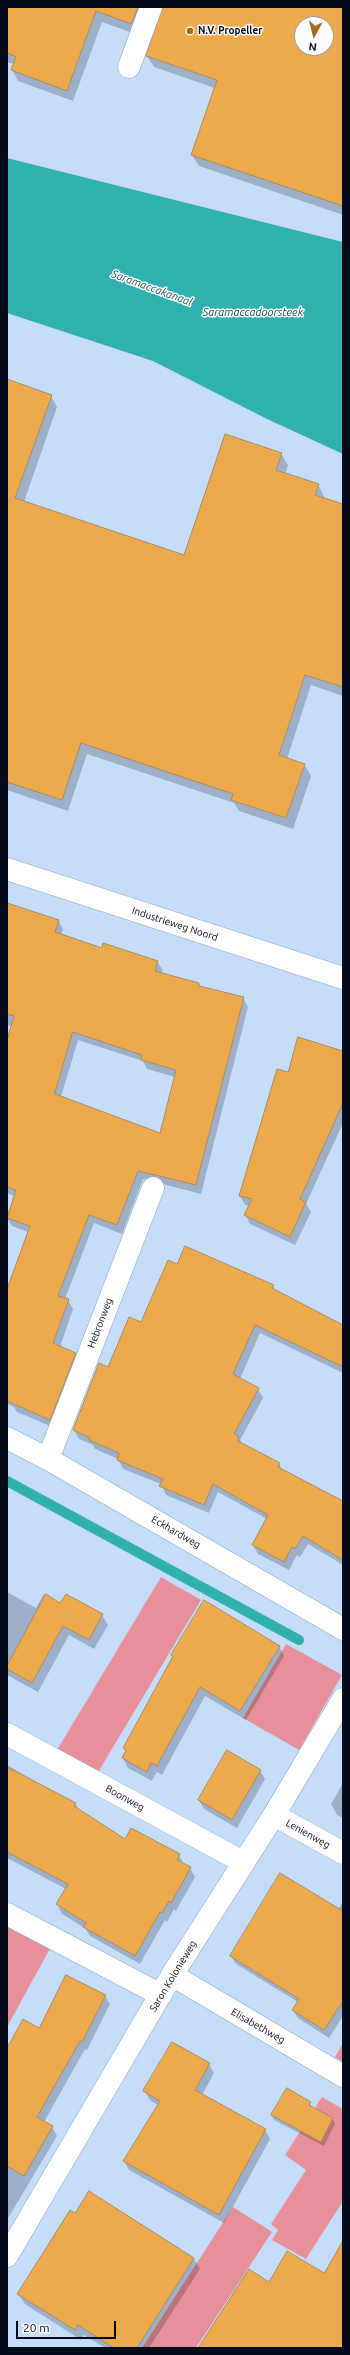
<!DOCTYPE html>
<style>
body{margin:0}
#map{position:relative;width:350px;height:2355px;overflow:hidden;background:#c6ddfa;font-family:Ubuntu,sans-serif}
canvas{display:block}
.frame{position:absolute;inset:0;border:8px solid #040d19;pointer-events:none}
.north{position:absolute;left:294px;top:16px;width:40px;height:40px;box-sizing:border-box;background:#fcfcfc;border:1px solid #999ca1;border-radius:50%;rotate:187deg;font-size:11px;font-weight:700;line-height:16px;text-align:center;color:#040d19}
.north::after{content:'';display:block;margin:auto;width:14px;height:18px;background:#9d6c20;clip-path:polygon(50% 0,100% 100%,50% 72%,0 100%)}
.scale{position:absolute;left:16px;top:2321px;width:100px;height:18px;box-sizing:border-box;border:2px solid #040d19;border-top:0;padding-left:5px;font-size:12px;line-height:14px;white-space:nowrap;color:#040d19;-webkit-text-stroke:3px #fcfcfc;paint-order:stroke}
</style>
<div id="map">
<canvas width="350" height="2355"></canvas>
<div class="frame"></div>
<div class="north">N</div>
<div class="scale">20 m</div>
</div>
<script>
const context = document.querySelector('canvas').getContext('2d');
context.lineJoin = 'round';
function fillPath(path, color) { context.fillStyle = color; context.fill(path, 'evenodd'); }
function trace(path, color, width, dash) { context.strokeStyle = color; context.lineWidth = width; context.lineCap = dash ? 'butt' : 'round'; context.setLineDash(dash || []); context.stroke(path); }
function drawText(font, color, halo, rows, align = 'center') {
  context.font = font + ' Ubuntu,sans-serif'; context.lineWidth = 3; context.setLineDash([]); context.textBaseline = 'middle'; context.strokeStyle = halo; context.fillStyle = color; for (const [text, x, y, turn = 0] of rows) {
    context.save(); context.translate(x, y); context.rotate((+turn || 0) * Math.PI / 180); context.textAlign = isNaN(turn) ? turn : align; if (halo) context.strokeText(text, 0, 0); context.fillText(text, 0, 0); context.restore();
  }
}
const green = new Path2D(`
 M 161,1577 L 201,1600 L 97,1774 L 57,1750 Z
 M 286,1644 L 342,1675 L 299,1750 L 243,1718 Z
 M 10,1922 L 52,1945 L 7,2027 L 7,1928 Z
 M 343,2043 L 343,2062 L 335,2057 Z
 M 322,2097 L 343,2109 L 343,2201 L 306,2259 L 272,2240 L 278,2230 L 271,2224 L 306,2170 L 285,2155 Z
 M 233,2207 L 272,2232 L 196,2348 L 142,2348 Z`);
const water = new Path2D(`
 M 7,158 L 343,242 L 343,454 L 267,419 L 153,361 L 7,313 Z`);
const shadow = new Path2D(`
 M 7,7 L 152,7 L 138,35 L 102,22 L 73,101 L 18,81 L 12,70 L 14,64 L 7,62 Z
 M 164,7 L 343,7 L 343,215 L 199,166 L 192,155 L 215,88 L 154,67 L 147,56 ZM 302,24 L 326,24 L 326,48 L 302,48 Z
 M 7,380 L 51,396 L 57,407 L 24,502 L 184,556 L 281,454 L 288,465 L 285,474 L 318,485 L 324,496 L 324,499 L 343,505 L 343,696 L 311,685 L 287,759 L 304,764 L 311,776 L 293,829 L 239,811 L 234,803 L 87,754 L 68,811 L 7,790 Z
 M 7,917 L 58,920 L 63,929 L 61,936 L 103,949 L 157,962 L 163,970 L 161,974 L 199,984 L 201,988 L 243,998 L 248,1007 L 201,1194 L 143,1179 L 122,1234 L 94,1223 L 65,1299 L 68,1300 L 73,1309 L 60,1347 L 75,1353 L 80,1362 L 55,1428 L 17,1412 L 14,1407 L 7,1404 L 7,1292 L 28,1232 L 12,1226 L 7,1217 L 14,1196 L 7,1193 L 7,1044 L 12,1026 L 7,1025 ZM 78,1040 L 143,1061 L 147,1069 L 175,1077 L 160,1134 L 61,1097 Z
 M 343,1052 L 343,1123 L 306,1204 L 311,1212 L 295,1245 L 250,1224 L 245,1215 L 249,1206 L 245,1205 L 240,1196 L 288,1073 Z
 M 177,1265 L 273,1286 L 276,1291 L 343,1326 L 343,1373 L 260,1333 L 240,1379 L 258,1389 L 263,1398 L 240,1440 L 243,1444 L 279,1464 L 283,1471 L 343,1502 L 343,1565 L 308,1544 L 300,1557 L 297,1555 L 289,1570 L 258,1554 L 253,1545 L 267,1519 L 218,1492 L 209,1513 L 166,1495 L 161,1484 L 123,1469 L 118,1459 L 95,1449 L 93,1445 L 79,1439 L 74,1430 L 109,1368 L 141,1323 Z
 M 7,1592 L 36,1608 L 44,1594 L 61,1604 L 102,1615 L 108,1625 L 94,1649 L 69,1635 L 38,1692 L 7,1675 Z
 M 279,1646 L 284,1656 L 246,1720 L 205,1696 L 162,1775 L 157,1772 L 152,1781 L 128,1768 L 123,1758 L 126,1752 L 124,1748 L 173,1657 L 172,1655 Z
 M 7,1765 L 75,1804 L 80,1811 L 125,1841 L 179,1855 L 184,1864 L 190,1868 L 195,1877 L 176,1911 L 174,1909 L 167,1922 L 165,1920 L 140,1964 L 90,1936 L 85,1928 L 62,1914 L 57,1904 L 66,1889 L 7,1858 Z
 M 260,1771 L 265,1779 L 237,1828 L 204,1809 L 199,1800 Z
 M 343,1783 L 343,1818 L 337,1815 L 331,1804 Z
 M 343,1902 L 343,2016 L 329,2038 L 298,2018 L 293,2010 L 298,2002 L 236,1964 L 231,1956 L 338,1909 Z
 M 105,1996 L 110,2004 L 87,2050 L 85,2049 L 44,2122 L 52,2127 L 57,2136 L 7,2220 L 7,2050 L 39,2030 Z
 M 209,2064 L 214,2073 L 202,2095 L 265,2130 L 270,2139 L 224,2223 L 129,2170 L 124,2161 L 159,2106 L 150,2100 L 145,2091 Z
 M 310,2103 L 312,2108 L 333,2119 L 335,2124 L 324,2146 L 274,2120 L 272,2115 Z
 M 194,2259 L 200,2269 L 149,2348 L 105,2348 L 84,2335 L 81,2340 L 25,2304 L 18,2294 Z`);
const stream = new Path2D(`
 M 7,1481 L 299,1640`);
const building = new Path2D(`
 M 7,7 L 138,7 L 131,24 L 96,11 L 67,91 L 11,70 L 16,57 L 7,53 Z
 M 163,7 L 343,7 L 343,206 L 191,155 L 217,80 L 146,56 ZM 302,24 L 326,24 L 326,48 L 302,48 Z
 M 7,379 L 52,395 L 15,498 L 184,555 L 225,434 L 282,453 L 276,470 L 319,484 L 315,495 L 343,504 L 343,687 L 305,675 L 279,755 L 305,764 L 286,818 L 231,800 L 233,794 L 81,743 L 62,800 L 7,782 Z
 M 7,903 L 59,920 L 55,932 L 102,948 L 103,943 L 158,961 L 155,971 L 199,983 L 199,986 L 244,997 L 196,1185 L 138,1171 L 117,1225 L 89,1215 L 58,1296 L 69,1299 L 53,1343 L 76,1353 L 50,1420 L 7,1401 L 7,1289 L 30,1226 L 7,1218 L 16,1190 L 7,1187 L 7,1040 L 14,1016 L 7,1014 ZM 73,1032 L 142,1055 L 141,1060 L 176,1070 L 160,1133 L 55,1094 Z
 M 298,1037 L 343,1051 L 343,1103 L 300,1199 L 306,1202 L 290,1237 L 244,1215 L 252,1199 L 239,1196 L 277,1069 L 288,1072 Z
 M 185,1246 L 274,1285 L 272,1288 L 343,1325 L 343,1367 L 255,1325 L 233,1374 L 259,1388 L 234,1434 L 239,1437 L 238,1441 L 280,1463 L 278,1467 L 343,1501 L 343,1560 L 303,1536 L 295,1549 L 292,1547 L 284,1562 L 252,1545 L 268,1515 L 213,1484 L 204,1505 L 159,1486 L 163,1479 L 117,1460 L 119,1453 L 89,1440 L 90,1438 L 73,1430 L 99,1363 L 108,1367 L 129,1317 L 141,1322 L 168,1260 L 177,1264 Z
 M 46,1594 L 60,1603 L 66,1594 L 103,1614 L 89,1640 L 63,1626 L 32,1683 L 7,1669 L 7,1666 Z
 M 204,1600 L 280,1646 L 240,1711 L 200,1687 L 157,1766 L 151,1763 L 147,1772 L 122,1758 L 126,1750 L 123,1748 L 173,1656 L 171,1655 Z
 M 227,1750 L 261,1770 L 232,1820 L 198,1800 Z
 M 7,1767 L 76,1803 L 74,1806 L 125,1839 L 131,1828 L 180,1854 L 177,1860 L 191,1867 L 171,1903 L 169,1901 L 162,1913 L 160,1912 L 135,1956 L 83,1927 L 86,1923 L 56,1904 L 68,1884 L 7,1852 Z
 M 280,1873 L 343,1911 L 343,2001 L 324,2030 L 292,2010 L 299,1999 L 230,1956 Z
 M 66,1975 L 106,1995 L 82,2042 L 80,2041 L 37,2117 L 53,2126 L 24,2176 L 7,2166 L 7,2048 L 23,2019 L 39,2028 Z
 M 172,2042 L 210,2063 L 195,2090 L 266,2129 L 219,2215 L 123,2161 L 160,2101 L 143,2091 Z
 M 287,2088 L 311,2102 L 309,2105 L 333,2118 L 321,2142 L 271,2115 Z
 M 89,2191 L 194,2258 L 137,2348 L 114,2348 L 78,2325 L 75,2330 L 17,2294 L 70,2210 L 75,2213 Z
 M 343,2241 L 343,2348 L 198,2348 L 249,2269 L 269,2282 L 287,2251 L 324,2273 Z`);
const minor = new Path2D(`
 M 129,67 L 151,7
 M 7,869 L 343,978
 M 7,1438 L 48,1459 L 343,1629
 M 48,1459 L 153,1188
 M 7,1734 L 243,1862
 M 274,1815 L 343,1853
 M 7,1914 L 161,1995
 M 172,1975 L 343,2076
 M 7,2256 L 172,1975 L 274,1815 L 343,1699`);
const markers = [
 [190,31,4,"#9d6c20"]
];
const poiNames = [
 ["N.V. Propeller",198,31]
];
const streetNames = [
 ["Industrieweg Noord",175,924,18],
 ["Hebronweg",100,1323,-69],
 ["Eckhardweg",176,1532,30],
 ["Boonweg",125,1798,29],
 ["Lenienweg",308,1834,29],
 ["Saron Kolonieweg",173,1976,-59],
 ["Elisabethweg",258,2026,30]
];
const waterNames = [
 ["Saramaccakanaal",152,288,20],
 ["Saramaccadoorsteek",253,312]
];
fillPath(green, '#e8909a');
fillPath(water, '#30b0ae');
fillPath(shadow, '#0003');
trace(stream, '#30b0ae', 10);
fillPath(building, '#ecaa4c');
trace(building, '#a88c6a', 1);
trace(minor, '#8aa7c8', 23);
trace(minor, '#fff', 22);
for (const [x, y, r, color] of markers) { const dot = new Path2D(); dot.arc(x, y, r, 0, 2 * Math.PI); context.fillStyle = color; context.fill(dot); trace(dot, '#fcfcfc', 1.5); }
drawText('bold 10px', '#040d19', '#fcfcfc', poiNames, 'left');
drawText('10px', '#040d19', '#fcfcfc', streetNames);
drawText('italic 11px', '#125857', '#fcfcfc', waterNames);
</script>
